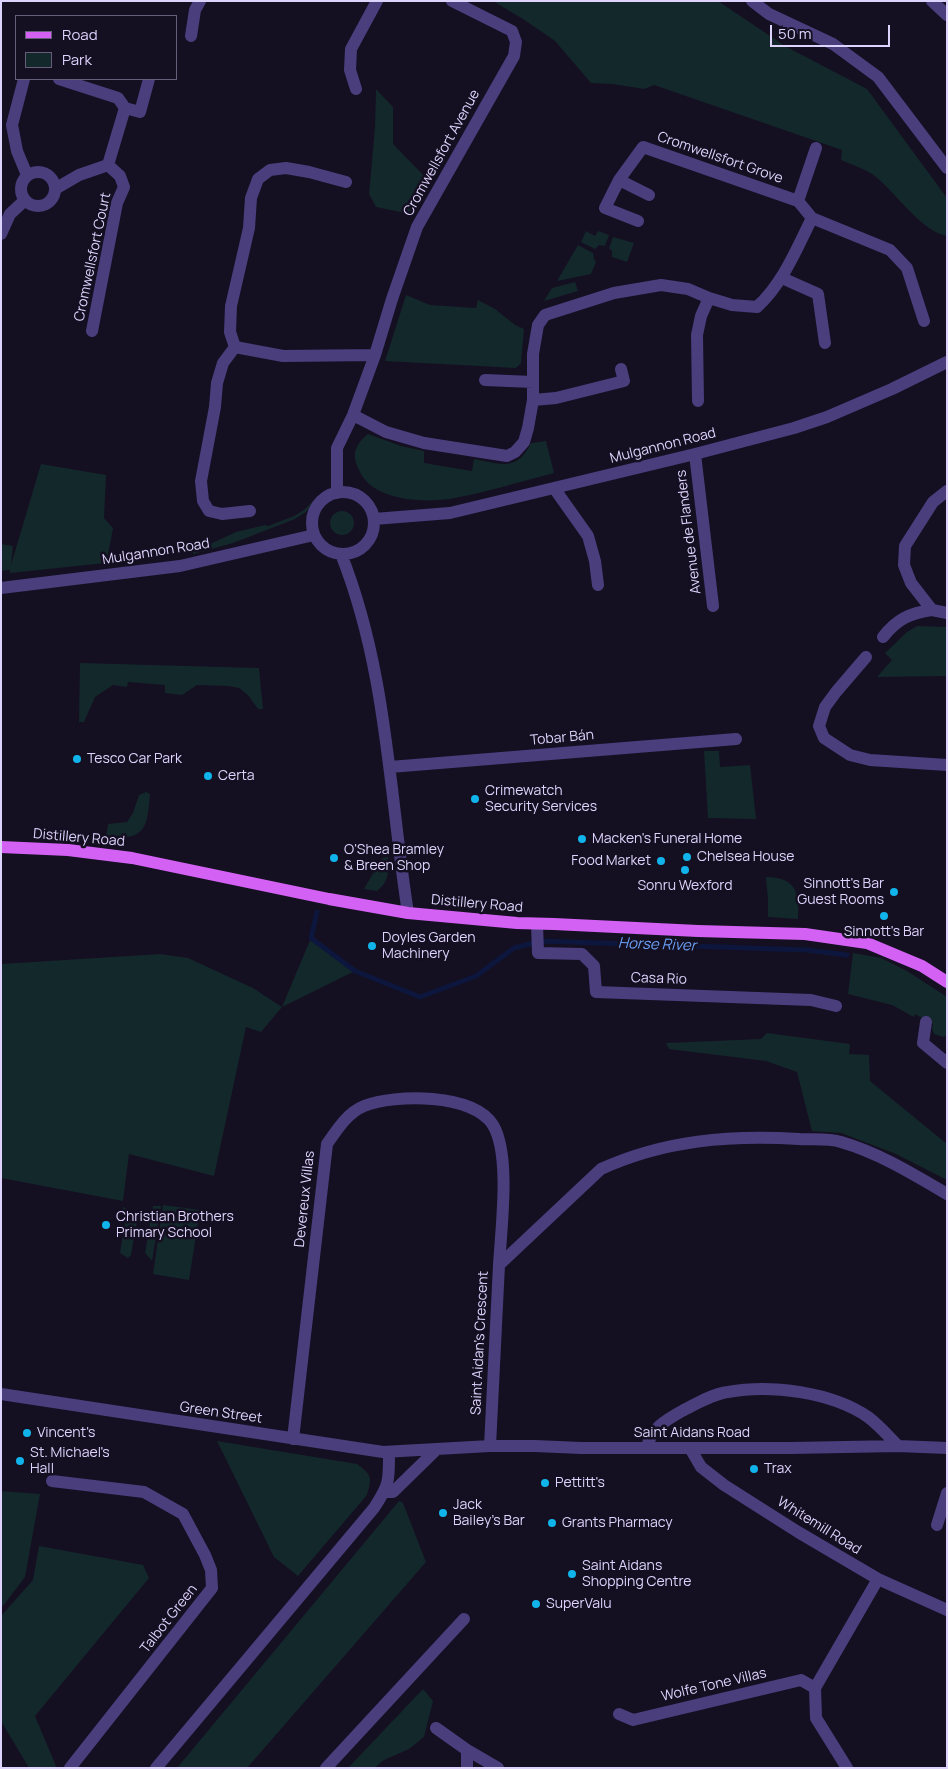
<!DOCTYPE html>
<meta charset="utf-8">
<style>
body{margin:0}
#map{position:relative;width:948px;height:1769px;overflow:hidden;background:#150f22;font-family:Manrope,sans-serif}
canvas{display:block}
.frame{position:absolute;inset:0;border:2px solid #ded3fc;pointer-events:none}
.legend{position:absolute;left:15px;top:15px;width:162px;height:65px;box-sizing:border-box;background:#150f22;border:1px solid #655d79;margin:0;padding:6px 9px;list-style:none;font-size:15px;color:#ded3fc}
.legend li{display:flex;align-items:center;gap:10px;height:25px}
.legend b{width:25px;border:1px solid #655d79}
.scale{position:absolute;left:770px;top:25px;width:120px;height:22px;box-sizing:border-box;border:2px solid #ded3fc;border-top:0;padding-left:6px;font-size:15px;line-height:18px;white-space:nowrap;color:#ded3fc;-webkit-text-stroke:4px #150f22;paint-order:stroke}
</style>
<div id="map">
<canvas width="948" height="1769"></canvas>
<div class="frame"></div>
<ul class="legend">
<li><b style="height:6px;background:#d362f4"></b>Road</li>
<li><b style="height:14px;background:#13282b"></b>Park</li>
</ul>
<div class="scale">50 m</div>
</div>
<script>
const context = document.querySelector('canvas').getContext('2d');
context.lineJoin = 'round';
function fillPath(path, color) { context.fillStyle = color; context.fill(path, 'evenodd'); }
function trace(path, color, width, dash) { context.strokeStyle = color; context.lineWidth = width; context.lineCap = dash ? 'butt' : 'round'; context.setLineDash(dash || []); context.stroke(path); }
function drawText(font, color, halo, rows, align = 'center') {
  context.font = font + ' Manrope,sans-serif'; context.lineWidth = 5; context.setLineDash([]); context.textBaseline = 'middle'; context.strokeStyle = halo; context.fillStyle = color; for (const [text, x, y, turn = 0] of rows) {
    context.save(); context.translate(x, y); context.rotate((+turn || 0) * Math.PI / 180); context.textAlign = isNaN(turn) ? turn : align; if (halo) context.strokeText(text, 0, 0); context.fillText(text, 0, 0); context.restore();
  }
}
const green = new Path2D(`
 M 493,1 L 718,1 L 785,46 L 867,89 L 947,198 L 947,236 C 922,232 896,193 876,177 C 867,169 852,165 841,160 L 842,150 L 654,85 L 644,89 L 613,84 L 591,83 L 555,41 L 523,19 Z
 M 376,89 L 393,107 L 393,144 L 430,182 L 411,214 L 376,207 L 369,194 L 375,128 Z
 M 586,231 L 595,236 L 598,231 L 609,235 L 605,246 L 599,245 L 595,249 L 581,242 Z
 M 613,237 L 634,243 L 627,262 L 612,257 L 612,251 L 609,248 Z
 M 578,245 L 593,253 L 594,259 L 596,262 L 591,274 L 557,281 Z
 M 575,282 L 578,291 L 544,301 L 552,288 Z
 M 406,295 L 430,305 L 476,308 L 478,300 L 495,309 L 515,325 L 524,329 L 521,363 L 516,368 L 385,361 Z
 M 368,434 L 401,446 L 424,451 L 424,463 L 472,471 L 474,459 C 501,464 517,472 531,443 L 546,441 L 554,473 C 519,482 484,493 449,499 C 421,503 371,500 359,470 C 351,454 355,445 368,434 Z
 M 41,464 L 106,475 L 104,518 L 113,528 L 108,555 L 105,563 L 10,573 L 10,570 L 1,571 L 1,544 L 13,546 L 11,565 Z
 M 316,498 L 306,512 L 295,519 L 233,543 L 193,554 L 193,552 L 236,532 L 265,525 L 268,526 L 294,516 L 304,510 Z
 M330 523a12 12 0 1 1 24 0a12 12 0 1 1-24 0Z
 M 917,626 L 947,627 L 947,676 L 877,677 L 892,660 L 885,653 L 907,632 Z
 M 80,663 L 259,668 L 263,709 L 258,709 L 248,695 L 239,688 L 228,686 L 197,685 L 182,695 L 165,693 L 165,685 L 128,682 L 127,687 L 113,685 L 95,697 L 84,722 L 79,722 Z
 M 704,751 L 719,751 L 720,767 L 750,765 L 756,819 L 708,818 Z
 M 146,792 L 150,794 C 147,831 145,839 106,838 L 108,824 L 127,822 L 133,813 L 139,795 Z
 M 388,857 C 389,871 389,882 377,891 L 364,889 L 382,858 Z
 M 766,877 C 796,877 800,893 798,919 L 768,917 L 768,899 Z
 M 311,938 L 355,971 L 282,1007 L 261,1032 L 246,1027 L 214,1176 L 129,1154 L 123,1201 L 1,1178 L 1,964 L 160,954 L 188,958 L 253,988 L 282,1007 Z
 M 853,953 L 881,958 L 907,971 L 947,997 L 947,1035 L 944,1037 L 934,1034 L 932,1028 L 933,1024 L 915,1014 L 914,1017 L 892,1005 L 848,994 Z
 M 767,1033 L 850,1044 L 849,1054 L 869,1055 L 870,1081 L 947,1144 L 947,1180 L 896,1154 L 841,1133 L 812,1131 L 797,1072 L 766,1061 L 669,1049 L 666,1043 L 761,1039 Z
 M 163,1205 L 200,1210 L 189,1280 L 153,1274 Z
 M 153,1206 L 161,1206 L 152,1261 L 145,1253 Z
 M 123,1207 L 131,1211 L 137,1220 L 131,1255 L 128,1258 L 120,1253 L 126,1215 L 121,1214 Z
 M 217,1441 L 357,1464 C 372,1475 372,1477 367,1495 L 298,1576 L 274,1557 Z
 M 1,1491 L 40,1494 L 25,1577 L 3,1606 L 1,1605 Z
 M 399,1501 L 403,1503 L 426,1562 L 247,1768 L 177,1768 Z
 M 39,1546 L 143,1565 L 149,1578 L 35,1716 L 56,1766 L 55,1768 L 29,1768 L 1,1721 L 1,1616 L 33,1580 Z
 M 423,1689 L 433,1701 L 424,1737 L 409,1749 L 384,1760 L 374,1768 L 348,1768 Z`);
const stream = new Path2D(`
 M 317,912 L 311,938 L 355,971 L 420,997 L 476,976 L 514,948 L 541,941 L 807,950 L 847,955`);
const minor = new Path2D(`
 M 752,1 L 769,14 L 833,44 L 878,77 L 947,168
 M 932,1 L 947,15
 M 191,36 L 195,10 L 200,1
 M 24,79 L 12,125 L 17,151 L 27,175
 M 59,79 L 118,98 L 125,108 L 108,165 L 120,176 L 124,187 L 117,203 L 92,331
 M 356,89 L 350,70 L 351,49 L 377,1
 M 125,108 L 140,112 L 149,79
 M21 189a17 17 0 1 1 34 0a17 17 0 1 1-34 0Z
 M 619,180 L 649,195
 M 55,189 L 79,175 L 108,165
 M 798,201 L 816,148
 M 812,218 L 890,250 L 907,268 L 924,321
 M 1,234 L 10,214 L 24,201
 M 782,278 L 818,294 L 825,343
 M 235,347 L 283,356 L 375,355
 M 485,380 L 533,382
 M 533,400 L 556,398 L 624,381 L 621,369
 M 698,401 L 697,335 L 701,316 L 709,298
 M 353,415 L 386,432 L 424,443 L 507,456 L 515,452 L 524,442 L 528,428 L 533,400 L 533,354 L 538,325 L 545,315 L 614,293 L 661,285 L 688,289 L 709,298 L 732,305 L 757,307 C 783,283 796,250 812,218 L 798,201 L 643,147 L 619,180 L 605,208 L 638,221
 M 695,454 L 713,606
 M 554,488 L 588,536 L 595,561 L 598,585
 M 947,491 L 933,502 L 905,546 L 904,565 L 911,583 L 932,610 L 947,613
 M312 523a31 31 0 1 1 62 0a31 31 0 1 1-62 0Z
 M 337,493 L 337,448 L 353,415 L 375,355 L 392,299 L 417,227 L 514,56 L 516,42 L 512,31 L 452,1
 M 250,511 L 222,514 L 209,511 L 203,501 L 201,481 L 215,407 L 217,383 L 223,363 L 235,347 L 230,332 L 231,306 L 249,228 L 251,198 L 258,179 L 270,170 L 286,168 L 309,172 L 346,182
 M 374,519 L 450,513 L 695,454 L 794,428 L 827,417 L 892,389 L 947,362
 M 341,554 C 387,669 389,792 408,913
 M 1,588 L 180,566 L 314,535
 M 883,637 C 897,619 910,613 932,610
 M 866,657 L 836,692 L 825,707 L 819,726 L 824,738 L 850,755 L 870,760 L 947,765
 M 390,767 L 736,739
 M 537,924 L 538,953 L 582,954 L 594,966 L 596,992 L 811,1000 L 836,1006
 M 926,1022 L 923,1043 L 947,1063
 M 1,1394 L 383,1452 L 490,1446 L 535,1446 L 581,1448 L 791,1448 L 898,1446 L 947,1448
 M 293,1439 L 327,1144 C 337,1130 347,1113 364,1106 C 395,1094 473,1093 493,1125 C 511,1155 501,1229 499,1265
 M 490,1446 L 499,1265 L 601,1169 C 665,1140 729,1135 799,1139 C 812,1140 828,1138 841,1142 C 879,1153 913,1174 947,1194
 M 647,1448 C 650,1429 666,1420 682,1411 C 696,1404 712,1394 728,1392 C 770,1384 832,1392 868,1417 C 879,1425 888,1436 898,1446
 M 690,1448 L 701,1467 L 724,1485 L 798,1532 L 878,1579 L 947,1610
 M 52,1481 L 144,1492 L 183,1514 L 205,1555 L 211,1570 L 212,1588 L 70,1768
 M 385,1492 L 393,1492 L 437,1449
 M 937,1525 L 947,1493
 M 619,1714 L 633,1720 L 801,1680 L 815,1688
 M 436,1728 L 467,1750 L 498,1768
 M 156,1768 L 374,1508 C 390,1484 389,1480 389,1452
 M 326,1768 L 464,1619
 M 467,1768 L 467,1750
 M 847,1768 L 816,1718 L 815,1688 L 878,1579`);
const major = new Path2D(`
 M 1,847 L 68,850 L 132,858 L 329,899 L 408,913 L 517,923 L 554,924 L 698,931 L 805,934 L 867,943 L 922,966 L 947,982`);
const markers = [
 [77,759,5,"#11b4ea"],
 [208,776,5,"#11b4ea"],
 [475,799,5,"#11b4ea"],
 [582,839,5,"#11b4ea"],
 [687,857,5,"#11b4ea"],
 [334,858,5,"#11b4ea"],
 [661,861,5,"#11b4ea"],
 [685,870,5,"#11b4ea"],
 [894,892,5,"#11b4ea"],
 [884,916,5,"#11b4ea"],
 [372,946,5,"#11b4ea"],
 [106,1225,5,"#11b4ea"],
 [27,1433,5,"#11b4ea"],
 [20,1461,5,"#11b4ea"],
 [754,1469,5,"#11b4ea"],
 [545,1483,5,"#11b4ea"],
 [443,1513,5,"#11b4ea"],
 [552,1523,5,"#11b4ea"],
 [572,1574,5,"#11b4ea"],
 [536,1604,5,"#11b4ea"]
];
const streetNames = [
 ["Cromwellsfort Avenue",442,153,-61],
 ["Cromwellsfort Grove",720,158,19],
 ["Cromwellsfort Court",93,257,-78],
 ["Mulgannon Road",663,446,-14],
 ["Avenue de Flanders",689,532,-97],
 ["Mulgannon Road",156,552,-9],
 ["Tobar Bán",562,738,-5],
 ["Distillery Road",79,838,5],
 ["Distillery Road",477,904,5],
 ["Casa Rio",659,979,2],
 ["Devereux Villas",305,1199,-84],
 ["Saint Aidan's Crescent",480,1343,-87],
 ["Green Street",221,1413,8],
 ["Saint Aidans Road",692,1433],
 ["Whitemill Road",819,1526,32],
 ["Talbot Green",169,1619,-52],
 ["Wolfe Tone Villas",714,1685,-13]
];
const poiNames = [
 ["Tesco Car Park",87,759],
 ["Certa",218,776],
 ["Crimewatch",485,791],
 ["Security Services",485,807],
 ["Macken's Funeral Home",592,839],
 ["O'Shea Bramley",344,850],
 ["& Breen Shop",344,866],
 ["Chelsea House",697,857],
 ["Food Market",651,861,"right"],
 ["Sinnott's Bar",884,884,"right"],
 ["Guest Rooms",884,900,"right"],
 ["Sonru Wexford",685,886,"center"],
 ["Sinnott's Bar",884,932,"center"],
 ["Doyles Garden",382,938],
 ["Machinery",382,954],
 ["Christian Brothers",116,1217],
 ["Primary School",116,1233],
 ["Vincent's",37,1433],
 ["St. Michael's",30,1453],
 ["Hall",30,1469],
 ["Trax",764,1469],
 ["Pettitt's",555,1483],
 ["Jack",453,1505],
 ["Bailey’s Bar",453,1521],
 ["Grants Pharmacy",562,1523],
 ["Saint Aidans",582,1566],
 ["Shopping Centre",582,1582],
 ["SuperValu",546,1604]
];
const waterNames = [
 ["Horse River",657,945,2]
];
fillPath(green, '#13282b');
trace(stream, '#0d173d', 5);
trace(minor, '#4a3e7d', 12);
trace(major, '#d362f4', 12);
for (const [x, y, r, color] of markers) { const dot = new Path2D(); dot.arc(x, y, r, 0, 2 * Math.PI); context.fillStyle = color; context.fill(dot); trace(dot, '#150f22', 2); }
drawText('14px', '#ded3fc', '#150f22', streetNames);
drawText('14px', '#ded3fc', '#150f22', poiNames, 'left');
drawText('italic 15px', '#699ff4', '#150f22', waterNames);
</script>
